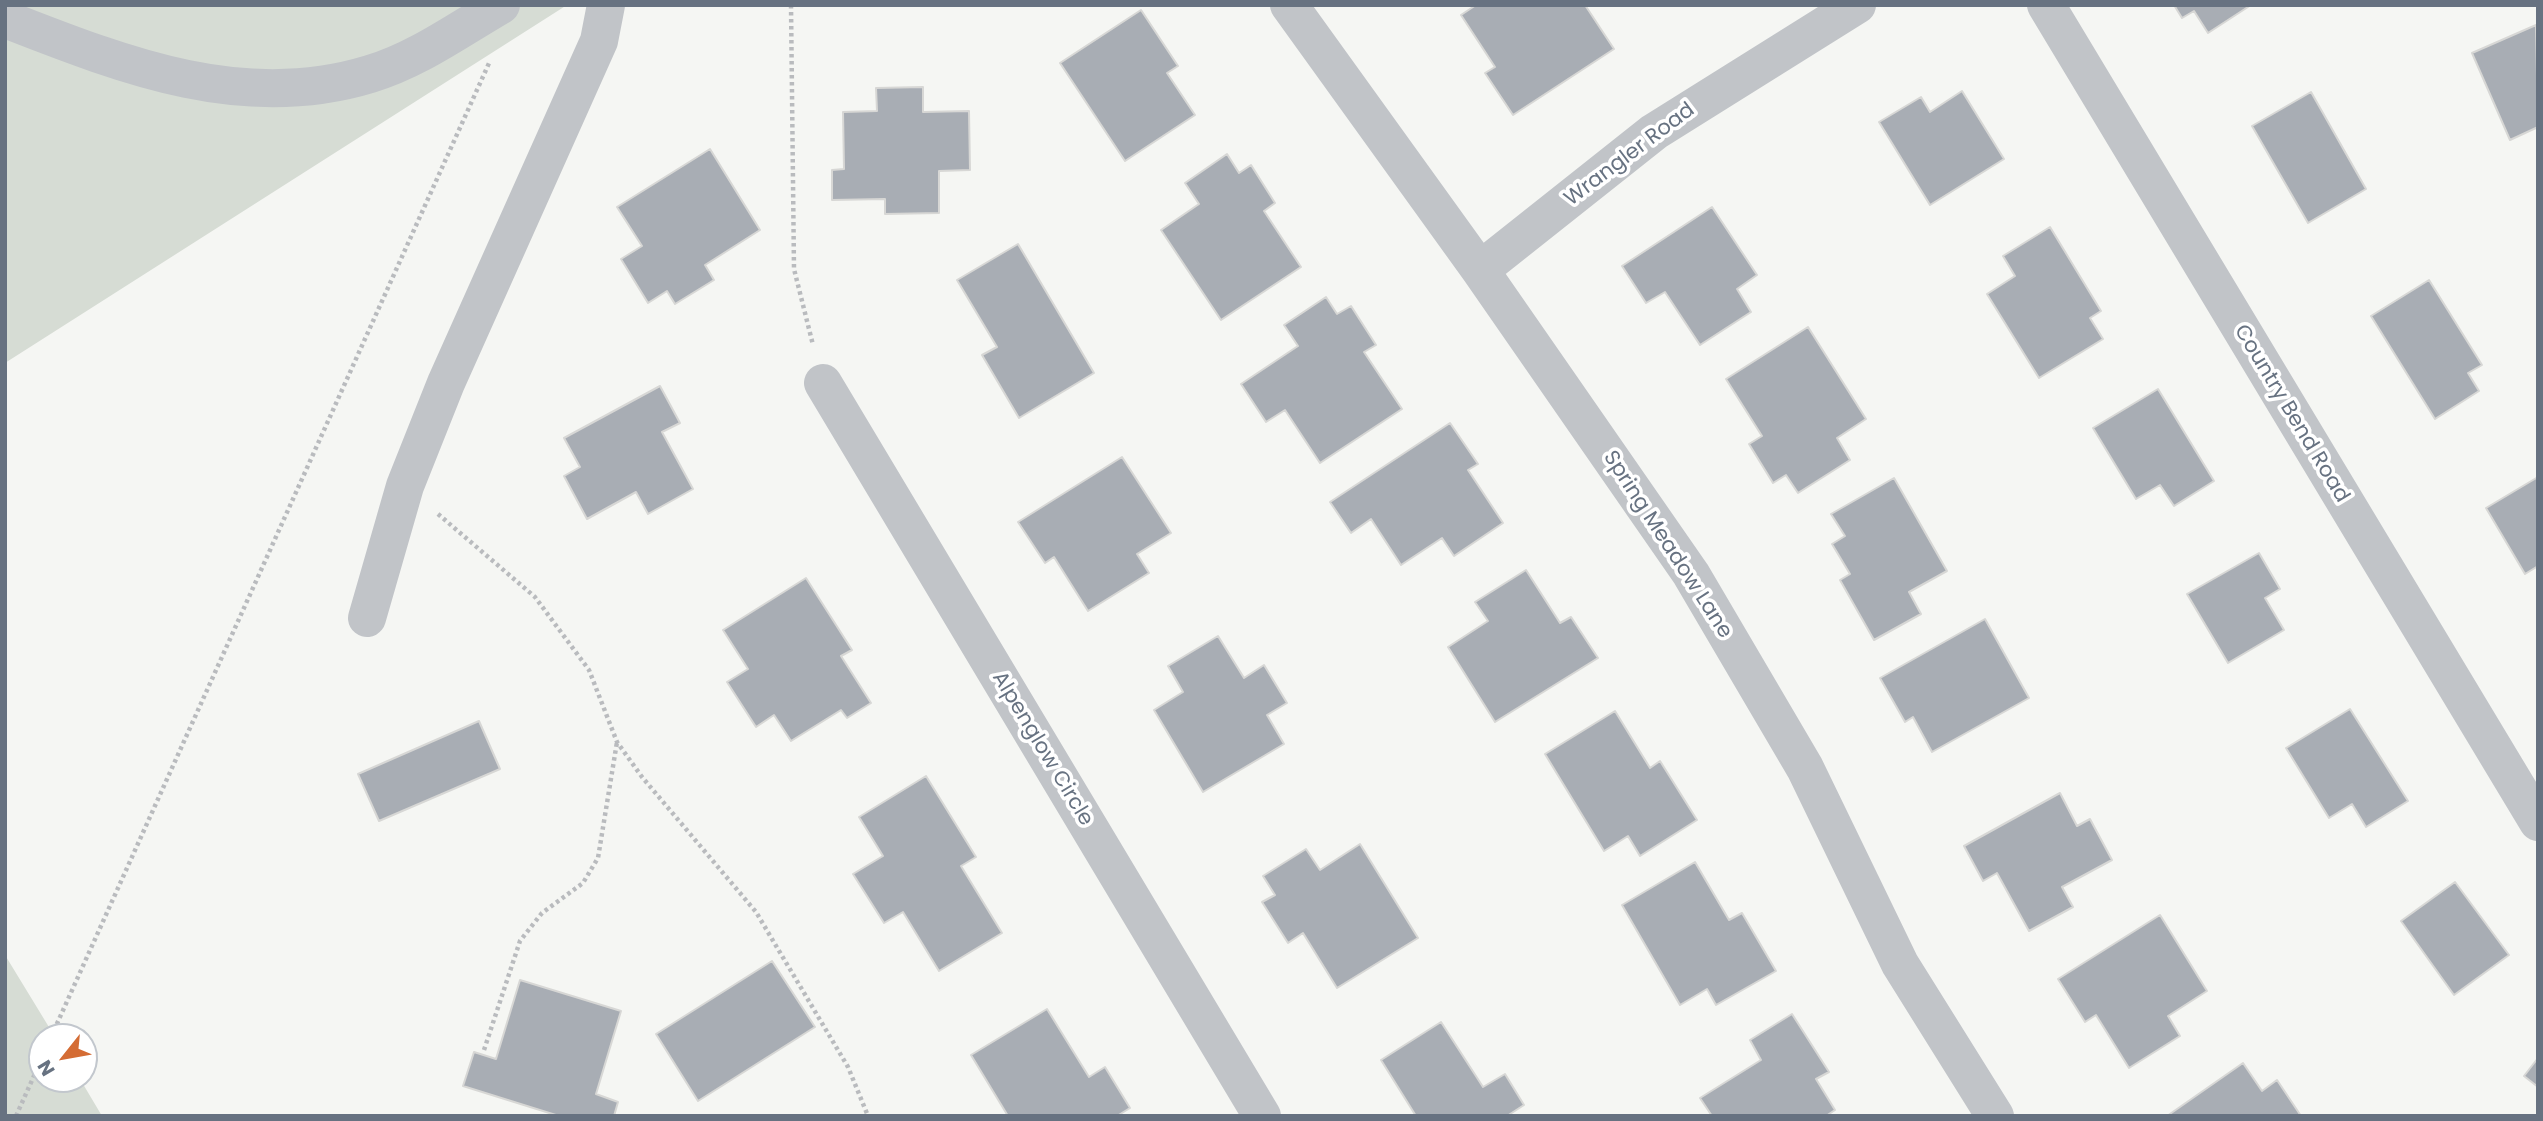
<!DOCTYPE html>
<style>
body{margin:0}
#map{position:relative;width:2543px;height:1121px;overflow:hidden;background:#f5f6f3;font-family:Poppins,sans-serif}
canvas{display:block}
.frame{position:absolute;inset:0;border:7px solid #677281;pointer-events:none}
.north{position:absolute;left:28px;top:1023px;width:70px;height:70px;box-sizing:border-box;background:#fff;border:2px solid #c2c7cd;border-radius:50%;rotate:239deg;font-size:19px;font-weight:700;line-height:28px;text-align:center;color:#677281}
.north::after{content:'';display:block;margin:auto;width:24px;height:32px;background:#d46c34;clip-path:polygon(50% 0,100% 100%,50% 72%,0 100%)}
</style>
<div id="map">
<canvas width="2543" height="1121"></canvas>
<div class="frame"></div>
<div class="north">N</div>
</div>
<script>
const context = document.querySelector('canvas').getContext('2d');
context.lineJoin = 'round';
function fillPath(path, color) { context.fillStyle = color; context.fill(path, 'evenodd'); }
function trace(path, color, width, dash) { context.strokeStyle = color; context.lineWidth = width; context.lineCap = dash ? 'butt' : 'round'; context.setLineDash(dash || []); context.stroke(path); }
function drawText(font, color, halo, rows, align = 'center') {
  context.font = font + ' Poppins,sans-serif'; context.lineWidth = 7; context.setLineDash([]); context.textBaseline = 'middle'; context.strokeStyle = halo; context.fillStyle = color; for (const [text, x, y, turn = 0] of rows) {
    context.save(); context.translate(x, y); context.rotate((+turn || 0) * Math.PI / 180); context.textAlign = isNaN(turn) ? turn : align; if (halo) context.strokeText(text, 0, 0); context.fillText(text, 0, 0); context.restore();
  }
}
const green = new Path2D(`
 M 5,5 L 567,5 L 5,363 Z
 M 5,955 L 55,1037 L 42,1037 L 42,1079 L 80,1079 L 102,1116 L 5,1116 Z`);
const building = new Path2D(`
 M 1476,5 L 1585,5 L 1614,49 L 1513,115 L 1485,73 L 1495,67 L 1461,15 Z
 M 2174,5 L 2251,5 L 2208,33 L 2194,11 L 2182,18 Z
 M 1141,10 L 1178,66 L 1167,73 L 1195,115 L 1125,161 L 1060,63 Z
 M 2536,25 L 2538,127 L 2510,140 L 2472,53 Z
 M 923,87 L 923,112 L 969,111 L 970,170 L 939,171 L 939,213 L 885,214 L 885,199 L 832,200 L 832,170 L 844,169 L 843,112 L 877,111 L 876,88 Z
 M 1962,91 L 2004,159 L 1930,205 L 1879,122 L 1921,97 L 1930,112 Z
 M 2311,92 L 2366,189 L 2308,223 L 2252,126 Z
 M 710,149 L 760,230 L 705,265 L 714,280 L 675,304 L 667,291 L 648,303 L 621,259 L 642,246 L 617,207 Z
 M 1227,154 L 1239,173 L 1251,165 L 1275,203 L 1264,211 L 1301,267 L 1221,320 L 1161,230 L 1199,204 L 1185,183 Z
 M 1712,207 L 1757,275 L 1737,289 L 1751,312 L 1700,345 L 1665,292 L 1646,303 L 1622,266 Z
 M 2050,227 L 2101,311 L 2090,318 L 2103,339 L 2039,378 L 1987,294 L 2015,276 L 2003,256 Z
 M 1018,244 L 1094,373 L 1019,418 L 982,355 L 997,347 L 957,280 Z
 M 2429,280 L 2482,365 L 2468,373 L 2479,391 L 2435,419 L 2371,316 Z
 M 1326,297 L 1337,314 L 1351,306 L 1376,345 L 1364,352 L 1402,409 L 1320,463 L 1285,410 L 1266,422 L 1241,384 L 1298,346 L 1284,325 Z
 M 1808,327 L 1866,419 L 1837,438 L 1850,460 L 1798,493 L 1786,475 L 1773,483 L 1749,444 L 1762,436 L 1726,379 Z
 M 660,386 L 680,423 L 662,432 L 693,489 L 648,514 L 636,492 L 587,519 L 564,476 L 580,467 L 564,438 Z
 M 2158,389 L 2214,481 L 2174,506 L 2160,485 L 2136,499 L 2093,428 Z
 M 1450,423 L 1478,464 L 1468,470 L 1503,523 L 1454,556 L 1442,538 L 1401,565 L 1371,519 L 1351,533 L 1330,502 Z
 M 1122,457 L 1171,533 L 1137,554 L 1149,573 L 1088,611 L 1054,557 L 1045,563 L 1018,522 Z
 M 2538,477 L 2538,566 L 2525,574 L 2486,508 Z
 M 1894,478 L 1947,571 L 1909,592 L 1921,614 L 1874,640 L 1840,580 L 1850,574 L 1832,544 L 1845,536 L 1831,514 Z
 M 2259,553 L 2280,589 L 2265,598 L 2284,630 L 2228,663 L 2187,594 Z
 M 1526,570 L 1560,623 L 1571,617 L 1598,658 L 1495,722 L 1448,647 L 1488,621 L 1475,602 Z
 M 806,578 L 852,650 L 841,656 L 871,703 L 847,718 L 841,710 L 791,741 L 774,715 L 756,727 L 727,682 L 748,669 L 723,630 Z
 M 1985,619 L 2029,698 L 1932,752 L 1913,717 L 1905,722 L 1880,678 Z
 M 1218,636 L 1244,678 L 1264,665 L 1287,703 L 1267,715 L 1284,744 L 1203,792 L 1154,710 L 1183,692 L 1168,666 Z
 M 2350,709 L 2408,801 L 2366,827 L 2352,804 L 2329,818 L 2286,748 Z
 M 1615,711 L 1650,768 L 1660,761 L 1697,820 L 1640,856 L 1628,836 L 1604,851 L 1545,754 Z
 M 479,721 L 500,769 L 379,821 L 358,774 Z
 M 926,776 L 976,857 L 961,866 L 1002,933 L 939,971 L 903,912 L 884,923 L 853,874 L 883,856 L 859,817 Z
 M 2060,793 L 2077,826 L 2090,819 L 2112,860 L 2062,887 L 2073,907 L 2029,931 L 1997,873 L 1983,881 L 1964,846 Z
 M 1360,844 L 1418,938 L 1337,988 L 1303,933 L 1288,943 L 1262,902 L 1275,895 L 1263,876 L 1306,849 L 1320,870 Z
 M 1695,862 L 1729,920 L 1742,913 L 1776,971 L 1716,1005 L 1707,989 L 1680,1005 L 1622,905 Z
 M 2455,882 L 2509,955 L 2454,995 L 2401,921 Z
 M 2160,915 L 2207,991 L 2168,1016 L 2180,1036 L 2129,1068 L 2096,1015 L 2085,1022 L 2058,979 Z
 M 772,961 L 815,1027 L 698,1101 L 656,1034 Z
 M 520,980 L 621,1011 L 596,1094 L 618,1102 L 614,1116 L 559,1116 L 463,1086 L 474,1052 L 496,1059 Z
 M 1047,1009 L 1089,1077 L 1105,1067 L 1130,1108 L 1117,1116 L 1008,1116 L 971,1055 Z
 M 1792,1014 L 1829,1072 L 1816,1079 L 1835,1110 L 1826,1116 L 1712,1116 L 1700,1098 L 1761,1060 L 1750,1040 Z
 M 1441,1022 L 1483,1087 L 1505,1074 L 1524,1105 L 1507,1116 L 1416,1116 L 1381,1060 Z
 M 2538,1058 L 2538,1087 L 2524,1076 Z
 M 2243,1063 L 2262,1091 L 2277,1080 L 2301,1116 L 2167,1116 Z`);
const path = new Path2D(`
 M 791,5 L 794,269 L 813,345
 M 438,514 L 535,597 L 589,670 L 617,742 L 642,777 L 756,912 L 848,1067 L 868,1116
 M 51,1037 L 490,61
 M 484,1050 L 520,941 L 542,913 L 583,883 L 598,858 L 617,742
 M 16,1116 L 42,1058`);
const minor = new Path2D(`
 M 1289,5 L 1480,270 L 1691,574 L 1805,768 L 1900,964 L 1995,1116
 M 2046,5 L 2538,822
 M 5,19 C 123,65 243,113 370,74 C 417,60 458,30 501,5
 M 1480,270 L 1654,132 L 1857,5
 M 823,383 L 1262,1116
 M 367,618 L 405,486 L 446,383 L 599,41 L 606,5`);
const streetNames = [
 ["Wrangler Road",1630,155,-37],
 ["Country Bend Road",2291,414,59],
 ["Spring Meadow Lane",1667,545,57],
 ["Alpenglow Circle",1042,749,59]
];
fillPath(green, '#d6dcd4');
fillPath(building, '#a8adb4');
trace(building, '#d7d7d5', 2);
trace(path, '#b9bbbe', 4.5, [3.5, 3.5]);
trace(minor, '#c1c4c8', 38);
drawText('21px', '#677281', '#fff', streetNames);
</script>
